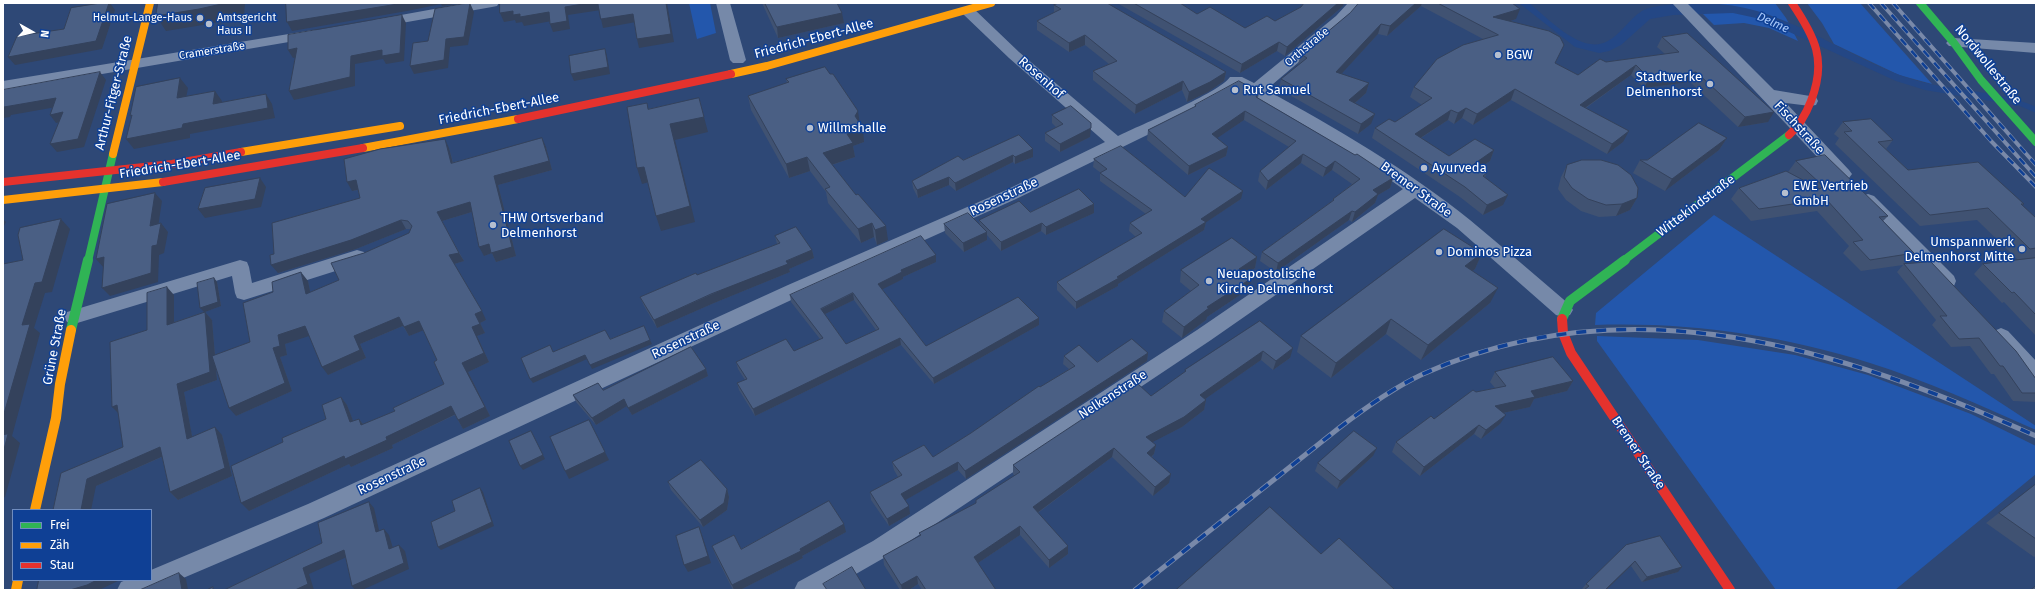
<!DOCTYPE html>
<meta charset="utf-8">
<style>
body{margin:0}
#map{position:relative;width:2039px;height:593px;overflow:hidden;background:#2e4876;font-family:"Fira Sans",sans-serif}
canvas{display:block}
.frame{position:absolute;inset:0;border:4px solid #fff;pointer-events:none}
.legend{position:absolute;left:12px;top:509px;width:140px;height:72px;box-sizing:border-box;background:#0f4095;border:1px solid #6f8cbf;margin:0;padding:5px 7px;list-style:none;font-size:12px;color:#fff}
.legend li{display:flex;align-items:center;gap:8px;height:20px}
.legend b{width:20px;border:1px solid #6f8cbf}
.north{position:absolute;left:12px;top:12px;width:40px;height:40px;-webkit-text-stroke:3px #0f4095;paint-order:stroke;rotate:98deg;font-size:11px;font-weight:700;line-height:16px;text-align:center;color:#fff}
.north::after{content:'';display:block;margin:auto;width:14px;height:18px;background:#fff;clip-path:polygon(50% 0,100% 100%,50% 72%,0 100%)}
</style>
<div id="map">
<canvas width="2039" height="593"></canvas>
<div class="frame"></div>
<ul class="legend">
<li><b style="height:5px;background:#30b455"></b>Frei</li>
<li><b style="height:5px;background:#ff9f0a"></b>Zäh</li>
<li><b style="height:5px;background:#e5322d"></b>Stau</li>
</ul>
<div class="north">N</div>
</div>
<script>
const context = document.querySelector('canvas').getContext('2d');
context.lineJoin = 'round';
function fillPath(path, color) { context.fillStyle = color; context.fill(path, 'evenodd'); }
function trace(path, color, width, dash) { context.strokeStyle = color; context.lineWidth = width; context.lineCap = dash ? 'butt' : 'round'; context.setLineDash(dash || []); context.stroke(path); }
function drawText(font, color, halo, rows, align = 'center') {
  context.font = font + ' "Fira Sans",sans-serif'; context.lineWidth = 3; context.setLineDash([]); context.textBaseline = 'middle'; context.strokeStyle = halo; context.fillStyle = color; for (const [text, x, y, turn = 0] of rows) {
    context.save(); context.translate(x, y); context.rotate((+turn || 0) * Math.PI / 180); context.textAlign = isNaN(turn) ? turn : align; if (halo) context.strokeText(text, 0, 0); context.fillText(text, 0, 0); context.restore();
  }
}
const green = new Path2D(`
 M 689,3 L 710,3 L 716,33 L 697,39 Z
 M 1692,3 L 1775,3 L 1786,18 L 1798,41 L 1769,28 L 1744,23 L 1714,25 Z
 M 1807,3 L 1860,3 L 1932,84 L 1899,75 L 1834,44 L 1822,23 Z
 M 1714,215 L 2036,426 L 2036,430 C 1982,406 1927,381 1870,363 C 1780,335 1690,322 1595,325 L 1596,313 Z
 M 1597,336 L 1698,340 L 1795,355 L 1868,375 L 1971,414 L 2036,446 L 2036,474 L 1895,590 L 1776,590 L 1597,341 Z`);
const water = new Path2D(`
 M 1519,3 L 1529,3 C 1548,18 1582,56 1608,41 C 1621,34 1629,19 1642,11 C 1655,3 1702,3 1719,4 C 1790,9 1851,62 1918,81 C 1956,92 2000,90 2036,107 L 2036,113 L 2020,106 L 1925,90 L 1896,81 L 1785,30 L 1756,18 L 1733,13 L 1673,15 L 1650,19 L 1621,45 L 1609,51 L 1599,53 L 1575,47 Z`);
const street = new Path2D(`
 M 467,3 L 499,3 L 497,6 L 492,7 L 379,27 L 374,26 L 372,23 L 374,20 L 379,19 Z
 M 716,3 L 730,3 L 746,60 L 743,63 L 733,63 L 730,60 Z
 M 1348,3 L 1363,3 L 1346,22 L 1266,90 C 1335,127 1409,171 1470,220 C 1504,248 1537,277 1570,305 L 1573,310 L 1570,315 L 1563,317 L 1556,315 L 1457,228 L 1415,198 L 1211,340 L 889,555 L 828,590 L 794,590 L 798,582 L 873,541 L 1197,330 L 1403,189 C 1351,151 1295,119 1238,88 L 1221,99 L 1016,199 L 802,295 L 324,518 L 155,590 L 117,590 L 121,582 L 126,580 L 151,580 L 151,570 L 308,504 L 788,285 L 1004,191 L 1105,142 L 1009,58 L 963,14 L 961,11 L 963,8 L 973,8 L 1019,52 L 1118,136 C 1140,125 1219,93 1230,77 L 1242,77 L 1254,83 L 1336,16 Z
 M 1672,3 L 1687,3 L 1774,90 L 1816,97 L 1818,101 L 1816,105 L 1810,106 L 1786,103 L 1849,170 L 1852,174 L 1849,178 L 1843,180 L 1837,178 Z
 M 313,30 L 318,31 L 320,34 L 318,37 L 3,91 L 3,81 Z
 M 1954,38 L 2036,43 L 2036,53 L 1949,46 L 1946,43 L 1949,40 Z
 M 1868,194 L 1874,196 L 1954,276 L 1956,281 L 1954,286 L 1947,288 L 1940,286 L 1862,204 L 1859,200 L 1862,196 Z
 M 357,250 L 364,252 L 366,257 L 364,262 L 244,300 L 237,298 L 235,293 L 232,276 L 74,324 L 67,322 L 64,317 L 67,312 L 240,260 L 247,262 L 249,267 L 252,283 Z
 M 2001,328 L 2008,331 L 2036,361 L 2036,382 L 2029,380 L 1994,341 L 1991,336 L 1994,331 Z`);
const fastFar1 = new Path2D(`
 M 1920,3 L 1954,43 L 1981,80 L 2036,142
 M 88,261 L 113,154
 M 1623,261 L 1789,135`);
const fast = new Path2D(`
 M 1562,319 L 1570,301 L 1625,260
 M 71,330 L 88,260`);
const slowFar1 = new Path2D(`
 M 731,74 L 767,66 L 991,3
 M 363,148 L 518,119
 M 241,152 L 400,126
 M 113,154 L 150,3
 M 3,200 L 163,182`);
const slow = new Path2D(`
 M 35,510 L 56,418 L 60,384 L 71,330
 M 16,590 L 18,580`);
const jamFar1 = new Path2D(`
 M 518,119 L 731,74
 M 1789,135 C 1799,126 1806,114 1811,101 C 1827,60 1815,37 1792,3
 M 3,182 L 172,164 L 241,152
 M 163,182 L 363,148`);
const jam = new Path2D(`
 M 1562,319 L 1563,333 L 1571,353 L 1730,590`);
const railFar1 = new Path2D(`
 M 1869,3 L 1991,141 L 2036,187
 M 1881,3 L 2036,177
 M 1893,3 L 2036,165`);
const rail = new Path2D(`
 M 1135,590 L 1339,428 C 1365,408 1393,388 1423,374 C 1630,281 1841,349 2036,436`);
const wall = new Path2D(`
 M 762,3 L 837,3 L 844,23 L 778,38 Z
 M 1117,3 L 1180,3 L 1197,14 L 1245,28 L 1275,21 L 1301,7 L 1304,3 L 1344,3 L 1343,6 L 1285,56 L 1277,51 L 1240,73 Z
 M 1363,3 L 1512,3 L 1516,19 L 1509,21 L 1555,63 L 1578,75 L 1606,62 L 1665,54 L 1657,47 L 1662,37 L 1768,122 L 1738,127 L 1690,82 L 1644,88 L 1631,75 L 1586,108 L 1623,142 L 1607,154 L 1511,100 L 1473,125 L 1462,118 L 1454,124 L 1448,120 L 1421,138 L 1449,156 L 1494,150 L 1490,161 L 1479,168 L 1487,173 L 1485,177 L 1503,205 L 1483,215 L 1460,197 L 1372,138 L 1375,128 L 1395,122 L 1422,105 L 1410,97 L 1414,87 L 1483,39 L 1421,6 L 1387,36 L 1378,34 L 1341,74 L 1369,83 L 1366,93 L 1355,103 L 1371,124 L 1358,134 L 1279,89 L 1281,79 L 1299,65 L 1298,64 L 1301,54 Z
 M 1054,5 L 1226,72 L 1224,81 L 1208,92 L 1187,102 L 1182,90 L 1135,114 L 1093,80 L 1093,71 L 1109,64 L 1085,45 L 1069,52 L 1037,30 L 1037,21 L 1054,13 Z
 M 786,79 L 859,123 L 864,142 L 853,146 L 855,157 L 832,165 L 888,240 L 877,245 L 874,237 L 861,243 L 828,203 L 826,192 L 810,171 L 789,178 L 751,110 L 748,96 L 787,83 Z
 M 1259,92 L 1258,98 L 1393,178 L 1390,188 L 1378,195 L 1375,203 L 1352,222 L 1349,220 L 1276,272 L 1260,261 L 1262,252 L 1332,201 L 1333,199 L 1352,184 L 1332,170 L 1323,177 L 1301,163 L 1266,190 L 1258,181 L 1260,171 L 1289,147 L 1244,120 L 1217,138 L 1228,147 L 1226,156 L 1188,175 L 1147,140 L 1148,130 L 1195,107 L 1195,105 Z
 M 1052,115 L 1090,137 L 1060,152 L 1045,141 L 1045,133 L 1056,127 L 1052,123 Z
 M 1843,122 L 1893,140 L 1886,149 L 1908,170 L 2024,204 L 2022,205 L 2036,218 L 2036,258 L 2018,260 L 1977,220 L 1920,226 L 1835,144 L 1839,138 L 1834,134 Z
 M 1019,135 L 1033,157 L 1015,164 L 1013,162 L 956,191 L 949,185 L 918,198 L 913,188 L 912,181 L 963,160 Z
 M 1727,138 L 1719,150 L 1665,191 L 1633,173 L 1640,160 L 1647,160 Z
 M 546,147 L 552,170 L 498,185 L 516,256 L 496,262 L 492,253 L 484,256 L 472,212 L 442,221 L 464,261 L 454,264 L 486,320 L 480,323 L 485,333 L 477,336 L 489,362 L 468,372 L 490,416 L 463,429 L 455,415 L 392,445 L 393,448 L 351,467 L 349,464 L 249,511 L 283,442 L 326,419 L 341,397 L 347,405 L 353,421 L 359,419 L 363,424 L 395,411 L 444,384 L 437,360 L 423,330 L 409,336 L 403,326 L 360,344 L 366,358 L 328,375 L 309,335 L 285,344 L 287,355 L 280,357 L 292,391 L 236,416 L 216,368 L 217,380 L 184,392 L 192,437 L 222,435 L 232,476 L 178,500 L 170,492 L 162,457 L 96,486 L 53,510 L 123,447 L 147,330 L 174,295 L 174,322 L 204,312 L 214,278 L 217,282 L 221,306 L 205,312 L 212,320 L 215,355 L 250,342 L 308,281 L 310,292 L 339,280 L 364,253 L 409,233 L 411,229 L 406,229 L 356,249 L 278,273 L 274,254 L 360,198 L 358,190 L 352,191 L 449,148 L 453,162 Z
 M 1094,159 L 1185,197 L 1241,199 L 1206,222 L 1204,230 L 1118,284 L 1118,286 L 1076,309 L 1057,290 L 1057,282 L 1136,237 L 1129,231 L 1130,223 L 1146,214 L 1100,181 L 1100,173 L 1101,173 L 1093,167 Z
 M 1796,161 L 1888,216 L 1883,221 L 1914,253 L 1905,264 L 2036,379 L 2036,402 L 2013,401 L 1994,374 L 1991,374 L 1970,346 L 1951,347 L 1932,325 L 1936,320 L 1897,272 L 1903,265 L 1861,271 L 1843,253 L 1849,246 L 1817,211 L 1751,221 L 1731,199 L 1739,188 L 1788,172 Z
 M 1567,165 L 1637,198 L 1630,210 L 1616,216 L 1599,217 L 1581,211 L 1566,200 L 1558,189 L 1561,177 Z
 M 1094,204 L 1094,213 L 1046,235 L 1041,231 L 1001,251 L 987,235 L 987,240 L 964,252 L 945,233 L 944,224 L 980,225 L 979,220 L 1030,212 Z
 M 775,236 L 812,250 L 814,258 L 789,269 L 790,272 L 714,303 L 657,328 L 644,306 L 640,297 L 697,275 L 777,244 Z
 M 1482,253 L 1475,269 L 1472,271 L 1490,303 L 1421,360 L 1386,334 L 1331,378 L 1297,352 L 1301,336 Z
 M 1257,257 L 1255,268 L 1246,274 L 1249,289 L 1207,317 L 1206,320 L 1182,338 L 1162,322 L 1164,311 L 1191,291 L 1180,282 L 1181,270 Z
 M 2036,258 L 2036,336 L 2004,302 L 2002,303 L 1974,274 L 1983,264 Z
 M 936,262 L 903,277 L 903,279 L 882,289 L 926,346 L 1039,318 L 1039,325 L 934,384 L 901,345 L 755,416 L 739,390 L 737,383 L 745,380 L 738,369 L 736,362 L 794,351 L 820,339 L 791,302 L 790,295 ZM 854,300 L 876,330 L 846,344 L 825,314 Z
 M 1260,321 L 1290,358 L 1273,370 L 1261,360 L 1205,399 L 1206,400 L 1204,410 L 1182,427 L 1152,442 L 1156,445 L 1154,454 L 1152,457 L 1169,483 L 1153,496 L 1112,457 L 1038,513 L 1068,546 L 1068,554 L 1049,568 L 1020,535 L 978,563 L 996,590 L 922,590 L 918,584 L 909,590 L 900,590 L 884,565 L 883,556 L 920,536 L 919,533 L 976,503 L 1015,476 L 1013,474 L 1013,465 L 1151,396 L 1185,372 L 1185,370 Z
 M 1148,353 L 1147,361 L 966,479 L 958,470 L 905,500 L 910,514 L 889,526 L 871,500 L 870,492 L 898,477 L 894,470 L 892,462 L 933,457 L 971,433 L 1040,387 L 1069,369 L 1063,364 L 1064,356 L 1097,362 Z
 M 706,369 L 708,376 L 632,415 L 627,406 L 596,425 L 576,402 L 573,395 L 603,390 Z
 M 1495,372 L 1573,381 L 1567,391 L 1534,399 L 1530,407 L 1503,413 L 1500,424 L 1481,439 L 1474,434 L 1420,476 L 1392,452 L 1396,442 L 1434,419 L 1476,392 L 1495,388 L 1490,382 Z
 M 1373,456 L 1337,489 L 1315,471 L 1318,463 Z
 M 668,482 L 727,489 L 729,497 L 727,510 L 703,527 L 671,490 Z
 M 2036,484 L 2036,556 L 2034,557 L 1986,523 Z
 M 846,532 L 802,556 L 803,558 L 740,590 L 733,590 L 715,554 L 712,546 L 741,549 Z
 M 1626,545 L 1678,572 L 1642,582 L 1631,566 L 1606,590 L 1584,590 L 1582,589 L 1586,584 Z`);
const shadedWall = new Path2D(`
 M 109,3 L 110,3 L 115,10 L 102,49 L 15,65 L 8,57 L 96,41 Z
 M 226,3 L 245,3 L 244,16 L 209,24 L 166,31 L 156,16 Z
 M 403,3 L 463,3 L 442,6 L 441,4 L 407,11 L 292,31 L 287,22 Z
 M 470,3 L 474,12 L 468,45 L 450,47 L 448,68 L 414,74 L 410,66 L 446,39 Z
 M 589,3 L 599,3 L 601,10 L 568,15 L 570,29 L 553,32 L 550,24 L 565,7 Z
 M 666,3 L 667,3 L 674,42 L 639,48 L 637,39 Z
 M 1338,3 L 1344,3 L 1343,6 L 1285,56 L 1287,47 Z
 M 1416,3 L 1422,3 L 1421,6 L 1387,36 L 1390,26 Z
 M 1520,9 L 1516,19 L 1489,28 L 1493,17 Z
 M 513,11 L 520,14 L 549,12 L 552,21 L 524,26 L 522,22 L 516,23 L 515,20 L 504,22 L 500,13 Z
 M 842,13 L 844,23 L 778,38 L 777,27 Z
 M 633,14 L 636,22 L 603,28 L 601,19 Z
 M 402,15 L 406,23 L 404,61 L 386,64 L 383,59 L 355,64 L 355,86 L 294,100 L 289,91 L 351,56 Z
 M 1381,24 L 1378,34 L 1334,82 L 1336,72 Z
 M 1085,35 L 1085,45 L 1069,52 L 1069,43 Z
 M 1279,42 L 1277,51 L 1240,73 L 1242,64 Z
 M 297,48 L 302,56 L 293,58 L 288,50 Z
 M 605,49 L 607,56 L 610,74 L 574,81 L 571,74 Z
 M 1636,65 L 1631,75 L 1575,115 L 1580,105 Z
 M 100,72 L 106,80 L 84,147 L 57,152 L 50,144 Z
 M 1226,72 L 1224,81 L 1208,92 L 1187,102 L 1189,92 Z
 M 1696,72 L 1690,82 L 1644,88 L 1649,78 Z
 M 180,78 L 188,88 L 184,108 L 177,98 Z
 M 1183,81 L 1182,90 L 1135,114 L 1136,105 Z
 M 1369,83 L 1366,93 L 1347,110 L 1349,100 Z
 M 1515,89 L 1511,100 L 1473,125 L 1477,114 Z
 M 215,91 L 222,101 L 219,114 L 213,104 Z
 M 266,94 L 272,104 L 275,118 L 190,134 L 190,138 L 134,149 L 126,139 L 183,124 Z
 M 56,98 L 62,106 L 11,115 L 10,117 L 3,118 L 3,109 L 4,107 Z
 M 1466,108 L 1462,118 L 1454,124 L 1458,113 Z
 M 1451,110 L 1448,120 L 1411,144 L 1415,134 Z
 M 858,111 L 860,125 L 855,116 Z
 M 1245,111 L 1244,120 L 1210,143 L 1212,134 Z
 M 63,112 L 70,120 L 56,123 L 50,115 Z
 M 1774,112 L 1768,122 L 1738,127 L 1745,117 Z
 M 1375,114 L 1371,124 L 1358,134 L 1361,124 Z
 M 704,117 L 708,132 L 675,140 L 695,222 L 661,231 L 656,216 L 670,124 Z
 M 863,128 L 864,142 L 853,146 L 855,157 L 825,167 L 823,153 L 847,134 Z
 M 1091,128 L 1090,137 L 1060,152 L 1060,144 Z
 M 1629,131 L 1623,142 L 1607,154 L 1612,144 Z
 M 542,138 L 546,147 L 552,170 L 498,185 L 516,256 L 496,262 L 492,253 L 484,256 L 479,247 L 494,176 Z
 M 1727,138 L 1719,150 L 1665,191 L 1672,179 Z
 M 445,139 L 449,148 L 455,171 L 451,163 Z
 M 1228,147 L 1226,156 L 1188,175 L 1189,166 Z
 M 1033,149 L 1033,157 L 1015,164 L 1015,157 Z
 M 1494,150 L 1490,161 L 1470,174 L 1474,164 Z
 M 1303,154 L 1301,163 L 1266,190 L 1268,181 Z
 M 1013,155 L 1013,162 L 956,191 L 955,183 Z
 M 807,157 L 810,171 L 789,178 L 786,164 Z
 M 1335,161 L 1332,170 L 1323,177 L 1326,168 Z
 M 644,167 L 649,182 L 642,184 L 637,168 Z
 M 949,177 L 949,185 L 918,198 L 917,190 Z
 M 260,178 L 266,187 L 261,207 L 205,218 L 198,209 Z
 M 1393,178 L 1390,188 L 1378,195 L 1375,203 L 1352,222 L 1355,212 L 1373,190 Z
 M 356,180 L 361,189 L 352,191 L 347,182 Z
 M 1243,191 L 1241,199 L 1205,223 L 1206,222 L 1204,230 L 1118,284 L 1118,286 L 1076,309 L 1076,302 L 1117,277 L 1201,219 Z
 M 155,193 L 162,201 L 157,234 L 150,226 Z
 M 1508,195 L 1503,205 L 1483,215 L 1487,205 Z
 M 1637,198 L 1630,210 L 1616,216 L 1622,204 Z
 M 470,202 L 475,211 L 442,221 L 437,212 Z
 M 1094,204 L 1094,213 L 1046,235 L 1046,227 Z
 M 1352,211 L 1349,220 L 1276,272 L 1278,263 Z
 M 3,219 L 6,222 L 3,228 Z
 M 61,219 L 70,229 L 52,292 L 45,293 L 34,328 L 40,333 L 12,436 L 20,443 L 5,497 L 3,498 L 3,417 L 22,325 L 35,283 Z
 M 401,220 L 406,229 L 356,249 L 278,273 L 271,265 Z
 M 161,223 L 168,232 L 164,253 L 159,255 L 158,282 L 110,296 L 102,288 L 152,246 Z
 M 872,223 L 874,237 L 861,243 L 858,229 Z
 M 1042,223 L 1041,231 L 1001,251 L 1001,242 Z
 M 886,226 L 888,240 L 877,245 L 875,230 Z
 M 987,232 L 987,240 L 964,252 L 963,243 Z
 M 812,250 L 814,258 L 789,269 L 790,272 L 714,303 L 657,328 L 654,320 Z
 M 459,253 L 464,261 L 454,264 L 449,255 Z
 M 1482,253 L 1475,269 L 1458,282 L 1465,266 Z
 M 936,255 L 936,262 L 903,277 L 903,279 L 879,291 L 878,284 L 901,270 Z
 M 104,257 L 104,268 L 96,259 Z
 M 1257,257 L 1255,268 L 1237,280 L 1239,269 Z
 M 301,272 L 308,281 L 312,302 L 306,294 Z
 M 214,278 L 217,282 L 221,306 L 205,312 L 212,320 L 217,380 L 184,392 L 194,447 L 187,439 L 177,384 L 204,312 L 200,308 Z
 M 1252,278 L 1249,289 L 1207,317 L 1206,320 L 1182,338 L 1184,327 L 1207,307 Z
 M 167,287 L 174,295 L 174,332 L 167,325 Z
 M 1498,288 L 1490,303 L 1421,360 L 1428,345 Z
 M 853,293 L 854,300 L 823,315 L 821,309 Z
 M 482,311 L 486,320 L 480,323 L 485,333 L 477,336 L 489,362 L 468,372 L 490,416 L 463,429 L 458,420 L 462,363 L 472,327 L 475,314 Z
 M 399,317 L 405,325 L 360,344 L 366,358 L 328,375 L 322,367 L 354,336 Z
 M 1039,318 L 1039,325 L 934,384 L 933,378 Z
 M 1391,319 L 1386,334 L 1331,378 L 1336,363 Z
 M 419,321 L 424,330 L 409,336 L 404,327 Z
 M 305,326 L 312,335 L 285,344 L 287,355 L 280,357 L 292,391 L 236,416 L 229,408 L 273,348 L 278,335 Z
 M 900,338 L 901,345 L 755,416 L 753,409 Z
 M 650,340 L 652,344 L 592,369 L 590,365 Z
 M 1293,348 L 1290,358 L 1273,370 L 1276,361 Z
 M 1263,351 L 1261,360 L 1198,404 L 1200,395 Z
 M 1148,353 L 1147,361 L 966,479 L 965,471 Z
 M 585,355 L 587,359 L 533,383 L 530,379 Z
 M 706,369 L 708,376 L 632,415 L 628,408 Z
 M 1573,381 L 1567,391 L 1534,399 L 1530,407 L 1489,416 L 1495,406 L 1531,391 Z
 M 341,397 L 347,405 L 357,431 L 350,422 Z
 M 624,399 L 627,406 L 596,425 L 592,418 Z
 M 1206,400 L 1204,410 L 1182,427 L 1145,446 L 1146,437 Z
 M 117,405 L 120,415 L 112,407 Z
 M 451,406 L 456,414 L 392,445 L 393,448 L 351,467 L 349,464 L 249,511 L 241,503 L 386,437 Z
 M 1506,415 L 1500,424 L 1481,439 L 1486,430 Z
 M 359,419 L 365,427 L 361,425 Z
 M 589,420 L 609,460 L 569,479 L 565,471 Z
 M 1479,425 L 1474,434 L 1420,476 L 1424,467 Z
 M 215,427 L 222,435 L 232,476 L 178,500 L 170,492 Z
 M 531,431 L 545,459 L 523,470 L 520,466 Z
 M 1156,445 L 1154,454 L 1146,462 L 1147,453 Z
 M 160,447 L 168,454 L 96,486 L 91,510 L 81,510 L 87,479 Z
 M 1114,448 L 1112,457 L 1033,516 L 1033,507 Z
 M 1377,448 L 1373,456 L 1337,489 L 1340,481 Z
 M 958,462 L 958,470 L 902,502 L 901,494 Z
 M 1171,474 L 1169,483 L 1153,496 L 1155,487 Z
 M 480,488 L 483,492 L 494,526 L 441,550 L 438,547 Z
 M 727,489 L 729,497 L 727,510 L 703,527 L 700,520 Z
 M 369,502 L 374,508 L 381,539 L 376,532 Z
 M 909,506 L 910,514 L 889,526 L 887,519 Z
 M 844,524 L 846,532 L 802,556 L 803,558 L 740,590 L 734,590 L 732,585 L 800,549 Z
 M 1020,526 L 1020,535 L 975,565 L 974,557 Z
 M 699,527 L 702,535 L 711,563 L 688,572 L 684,565 Z
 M 384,529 L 389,535 L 395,555 L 389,549 Z
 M 399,545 L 405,551 L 409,569 L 362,590 L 355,590 L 352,586 Z
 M 1068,546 L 1068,554 L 1049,568 L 1049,560 Z
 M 344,550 L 349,556 L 309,574 L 314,590 L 295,590 L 303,568 Z
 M 1635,561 L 1631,566 L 1606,590 L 1605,590 Z
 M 1682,567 L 1678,572 L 1642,582 L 1647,577 Z
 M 179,573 L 186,579 L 188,590 L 182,590 Z
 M 917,576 L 918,584 L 909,590 L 902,590 L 901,585 Z
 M 97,580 L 120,580 L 99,590 L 70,590 Z`);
const building = new Path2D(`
 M 101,3 L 109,3 L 96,41 L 8,57 L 17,36 L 64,29 L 71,8 Z
 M 158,3 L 226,3 L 199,9 L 156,16 Z
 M 286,3 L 404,3 L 287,22 Z
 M 470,3 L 464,37 L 446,39 L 444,60 L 410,66 L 413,43 L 428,41 L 435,9 Z
 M 500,3 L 589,3 L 565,7 L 567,21 L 550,24 L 549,12 L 520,17 L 520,14 L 513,15 L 513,11 L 500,13 Z
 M 598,3 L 666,3 L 671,34 L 637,39 L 633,14 L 601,19 Z
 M 765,3 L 837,3 L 842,13 L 777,27 Z
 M 1059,3 L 1107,3 L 1226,72 L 1210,82 L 1189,92 L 1183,81 L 1136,105 L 1093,71 L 1117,61 L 1085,35 L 1069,43 L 1037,21 L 1061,9 L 1054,5 Z
 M 1134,3 L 1180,3 L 1197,14 L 1210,7 L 1245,28 L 1267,16 L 1275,21 L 1301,7 L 1304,3 L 1338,3 L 1287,47 L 1279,42 L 1242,64 Z
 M 1359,3 L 1416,3 L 1390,26 L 1381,24 L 1336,72 L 1369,83 L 1349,100 L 1375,114 L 1361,124 L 1281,79 L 1307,58 L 1301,54 L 1350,13 Z
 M 1438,3 L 1512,3 L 1520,9 L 1493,17 L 1549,31 L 1560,37 L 1564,45 L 1555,63 L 1578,75 L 1600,59 L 1606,62 L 1679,52 L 1662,37 L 1687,33 L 1774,112 L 1745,117 L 1696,72 L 1649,78 L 1636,65 L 1580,105 L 1629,131 L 1612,144 L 1515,89 L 1477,114 L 1466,108 L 1458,113 L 1451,110 L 1415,134 L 1449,156 L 1475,139 L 1494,150 L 1474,164 L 1487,173 L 1483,176 L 1508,195 L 1487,205 L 1465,187 L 1375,128 L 1389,119 L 1395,122 L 1432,98 L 1414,87 L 1437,59 L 1463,45 L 1498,35 Z
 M 402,15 L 400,53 L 382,56 L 382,50 L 351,56 L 350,77 L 289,91 L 297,48 L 288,50 L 288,35 Z
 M 605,49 L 608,67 L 571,74 L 569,56 Z
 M 825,67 L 830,74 L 833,74 L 858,111 L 855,116 L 863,128 L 847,134 L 853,143 L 823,153 L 856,195 L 858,194 L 886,226 L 875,230 L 872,223 L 858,229 L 825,189 L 830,187 L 807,157 L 786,164 L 748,96 L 789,82 L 786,79 Z
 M 100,72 L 78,139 L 50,144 L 63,112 L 50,115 L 56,98 L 4,107 L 3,109 L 3,90 Z
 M 180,78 L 177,98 L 215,91 L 213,104 L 266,94 L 268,108 L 183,124 L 182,128 L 126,139 L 132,115 L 130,116 L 136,87 Z
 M 1239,81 L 1259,92 L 1256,97 L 1355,155 L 1357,154 L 1393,178 L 1373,190 L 1378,194 L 1355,212 L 1352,211 L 1278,263 L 1262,252 L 1334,200 L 1333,199 L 1360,179 L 1335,161 L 1326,168 L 1303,154 L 1268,181 L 1260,171 L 1296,141 L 1245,111 L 1212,134 L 1228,147 L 1189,166 L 1148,130 L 1196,106 L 1195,105 Z
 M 699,98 L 704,117 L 670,124 L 690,206 L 656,216 L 644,167 L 637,168 L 627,107 L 647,103 L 648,109 Z
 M 1071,106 L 1091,123 L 1091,128 L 1060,144 L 1045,133 L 1063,124 L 1052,115 Z
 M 1871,119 L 1893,140 L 1878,142 L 1908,170 L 1978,162 L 2024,204 L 2021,204 L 2036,218 L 2036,248 L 2030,249 L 1988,208 L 1930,215 L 1844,132 L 1852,131 L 1843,122 Z
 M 1699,123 L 1727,138 L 1672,179 L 1640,160 L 1647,160 Z
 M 1019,135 L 1033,149 L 1015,157 L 1013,155 L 955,183 L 949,177 L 917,190 L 912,181 L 958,156 L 963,160 Z
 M 542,138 L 549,161 L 494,176 L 512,247 L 491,253 L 489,244 L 479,247 L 470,202 L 437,212 L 459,253 L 449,255 L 482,311 L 475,314 L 480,324 L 472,327 L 484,353 L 462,363 L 485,407 L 458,420 L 451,406 L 386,437 L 387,440 L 345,459 L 344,456 L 241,503 L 231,466 L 283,442 L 282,438 L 326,419 L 322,405 L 341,397 L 350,422 L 359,419 L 361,425 L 395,411 L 393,408 L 444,384 L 434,362 L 437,360 L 419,321 L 404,327 L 399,317 L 354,336 L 360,350 L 322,367 L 305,326 L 278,335 L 280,346 L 273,348 L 285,383 L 229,408 L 212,356 L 250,342 L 243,303 L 273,292 L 272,282 L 301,272 L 306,294 L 339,280 L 331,263 L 364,253 L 409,233 L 412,226 L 408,221 L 401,220 L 351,240 L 271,265 L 270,255 L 274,254 L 272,223 L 360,198 L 356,180 L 347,182 L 344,159 L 380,149 L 445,139 L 451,163 Z
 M 1121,146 L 1185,197 L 1209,168 L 1243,191 L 1201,219 L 1206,222 L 1117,277 L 1119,278 L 1076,302 L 1057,282 L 1142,233 L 1130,223 L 1152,210 L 1100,173 L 1107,169 L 1094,159 Z
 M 1825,155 L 1888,216 L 1879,217 L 1914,253 L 1870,260 L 1853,242 L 1863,240 L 1826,199 L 1759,209 L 1739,188 L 1786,171 L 1820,189 L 1823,186 L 1796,161 Z
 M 1582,160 L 1601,160 L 1618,165 L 1631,175 L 1638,188 L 1637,198 L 1622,204 L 1606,205 L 1588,199 L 1572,188 L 1564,177 L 1567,165 Z
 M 260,178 L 255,199 L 198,209 L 205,188 Z
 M 1079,189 L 1094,204 L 1046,227 L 1042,223 L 1001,242 L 979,220 L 1019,201 L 1030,212 Z
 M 155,193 L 150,226 L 161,223 L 157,245 L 152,246 L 151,273 L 102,288 L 104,257 L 96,259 L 107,204 Z
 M 968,213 L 987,232 L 963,243 L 944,224 Z
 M 61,219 L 42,282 L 35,283 L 22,325 L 30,324 L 3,417 L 3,264 L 23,260 L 18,235 L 20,228 Z
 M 796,227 L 812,250 L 786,261 L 788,264 L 711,294 L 654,320 L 640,297 L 696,273 L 697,275 L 780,243 L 775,236 Z
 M 1444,229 L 1482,253 L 1465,266 L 1498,288 L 1428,345 L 1391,319 L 1336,363 L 1301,336 Z
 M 921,236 L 936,255 L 901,270 L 902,272 L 878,284 L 926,346 L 1018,297 L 1039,318 L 933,378 L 900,338 L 753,409 L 737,383 L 747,379 L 736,362 L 786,339 L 794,351 L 823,338 L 790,295 ZM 853,293 L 879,329 L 846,344 L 821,309 Z
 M 1232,238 L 1257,257 L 1239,269 L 1252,278 L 1207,307 L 1209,308 L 1184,327 L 1164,311 L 1199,285 L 1181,270 Z
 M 2036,258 L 2036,315 L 2014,292 L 2012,293 L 1983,264 Z
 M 1931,262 L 2016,351 L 2036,379 L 2036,393 L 2022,393 L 2003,366 L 2000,366 L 1979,338 L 1959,339 L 1940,316 L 1947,316 L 1904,264 Z
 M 214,278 L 218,302 L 200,308 L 197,283 Z
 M 167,287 L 167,325 L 205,312 L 210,372 L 177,384 L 187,439 L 215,427 L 225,468 L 170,492 L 160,447 L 87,479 L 81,510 L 53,510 L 61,473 L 123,447 L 117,405 L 112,407 L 110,342 L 147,330 L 147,293 Z
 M 1260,321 L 1293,348 L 1276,361 L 1263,351 L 1200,395 L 1206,400 L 1184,417 L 1146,437 L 1156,445 L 1147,453 L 1171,474 L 1155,487 L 1114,448 L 1033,507 L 1068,546 L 1049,560 L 1020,526 L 974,557 L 996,590 L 926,590 L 917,576 L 901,585 L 883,556 L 921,535 L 919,533 L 976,503 L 976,500 L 1020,472 L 1013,465 L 1137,383 L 1151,396 L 1186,371 L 1185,370 Z
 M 644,326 L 650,340 L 590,365 L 585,355 L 530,379 L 521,358 L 550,345 L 553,352 L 605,330 L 610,339 Z
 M 1132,339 L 1148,353 L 965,471 L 958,462 L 901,494 L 909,506 L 887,519 L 870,492 L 902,475 L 892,462 L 924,445 L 933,457 L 971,433 L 1039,386 L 1040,387 L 1075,366 L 1064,356 L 1079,345 L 1097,362 Z
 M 691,347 L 706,369 L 628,408 L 624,399 L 592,418 L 573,395 L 598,383 L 603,390 Z
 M 1553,357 L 1573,381 L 1531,391 L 1535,397 L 1495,406 L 1506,415 L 1486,430 L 1479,425 L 1424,467 L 1396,442 L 1431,416 L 1434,419 L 1473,390 L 1476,392 L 1506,386 L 1495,372 Z
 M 589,420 L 605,452 L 565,471 L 550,437 Z
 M 531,431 L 543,455 L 520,466 L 509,441 Z
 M 1354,431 L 1377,448 L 1340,481 L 1318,463 Z
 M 8,434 L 3,453 L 3,435 Z
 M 701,460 L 727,489 L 724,503 L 700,520 L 668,482 Z
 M 2036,484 L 2036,539 L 1999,513 Z
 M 480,488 L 492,522 L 438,547 L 431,522 L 455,511 L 452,501 Z
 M 829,501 L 844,524 L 800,549 L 801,551 L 732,585 L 712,546 L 734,535 L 741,549 Z
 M 369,502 L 376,532 L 384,529 L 389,549 L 399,545 L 404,563 L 352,586 L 344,550 L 303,568 L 308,584 L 295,590 L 224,590 L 322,543 L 318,523 Z
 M 1270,507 L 1321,554 L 1339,538 L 1395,590 L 1176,590 Z
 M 699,527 L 708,556 L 684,565 L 676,536 Z
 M 1660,536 L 1682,567 L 1647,577 L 1635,561 L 1605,590 L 1584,590 L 1589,586 L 1586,584 L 1626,545 Z
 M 852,567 L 866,590 L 827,590 L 823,584 Z
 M 179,573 L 182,590 L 140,590 Z
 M 39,580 L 97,580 L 87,585 L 70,590 L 37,590 Z
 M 2036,586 L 2036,590 L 2031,590 Z
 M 213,587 L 213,590 L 207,590 Z`);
const markers = [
 [200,18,4,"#b6bfcf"],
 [209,24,4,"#b6bfcf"],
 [1498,55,4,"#b6bfcf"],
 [1710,84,4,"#b6bfcf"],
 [1235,90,4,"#b6bfcf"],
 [810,128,4,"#b6bfcf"],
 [1424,168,4,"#b6bfcf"],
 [1785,193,4,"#b6bfcf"],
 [493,225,4,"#b6bfcf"],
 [2022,249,4,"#b6bfcf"],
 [1439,252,4,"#b6bfcf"],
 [1209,281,4,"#b6bfcf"]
];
const farPoinames = [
 ["Helmut-Lange-Haus",192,18],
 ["Amtsgericht",217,18,"left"],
 ["Haus II",217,31,"left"]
];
const farStreetnames = [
 ["Orthstraße",1307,47,-40],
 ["Cramerstraße",212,51,-9]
];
const farWaternames = [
 ["Delme",1773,23,24]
];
const streetNames = [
 ["Friedrich-Ebert-Allee",814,39,-15],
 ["Nordwollestraße",1988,65,51],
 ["Rosenhof",1041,78,41],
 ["Arthur-Fitger-Straße",114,93,-76],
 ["Friedrich-Ebert-Allee",499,109,-11],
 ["Fischstraße",1799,128,47],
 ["Friedrich-Ebert-Allee",180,165,-9],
 ["Bremer Straße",1416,190,36],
 ["Rosenstraße",1004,197,-25],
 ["Wittekindstraße",1696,206,-37],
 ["Rosenstraße",686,340,-25],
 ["Grüne Straße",55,347,-79],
 ["Nelkenstraße",1113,395,-33],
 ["Bremer Straße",1638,453,56],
 ["Rosenstraße",392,476,-25]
];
const poiNames = [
 ["BGW",1506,55],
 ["Stadtwerke",1702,77,"right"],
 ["Delmenhorst",1702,92,"right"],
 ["Rut Samuel",1243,90],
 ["Willmshalle",818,128],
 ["Ayurveda",1432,168],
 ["EWE Vertrieb",1793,186],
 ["GmbH",1793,201],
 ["THW Ortsverband",501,218],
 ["Delmenhorst",501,233],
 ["Umspannwerk",2014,242,"right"],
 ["Delmenhorst Mitte",2014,257,"right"],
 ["Dominos Pizza",1447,252],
 ["Neuapostolische",1217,274],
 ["Kirche Delmenhorst",1217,289]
];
fillPath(green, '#2357ac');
fillPath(water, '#244785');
fillPath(street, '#7689a9');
trace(fastFar1, '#30b455', 8);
trace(fast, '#30b455', 10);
trace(slowFar1, '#ff9f0a', 8);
trace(slow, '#ff9f0a', 10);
trace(jamFar1, '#e5322d', 8);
trace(jam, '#e5322d', 10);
trace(railFar1, '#7989a9', 4);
trace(rail, '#7989a9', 5);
trace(railFar1, '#0f4095', 2.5, [8]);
trace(rail, '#0f4095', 3.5, [10]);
fillPath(wall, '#405272');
fillPath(shadedWall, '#34425c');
fillPath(building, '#4a5f84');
trace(building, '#34425c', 1);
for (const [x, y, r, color] of markers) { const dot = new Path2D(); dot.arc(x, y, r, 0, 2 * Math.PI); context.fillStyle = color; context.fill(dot); trace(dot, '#0f4095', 1.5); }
drawText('11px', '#fff', '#0f4095', farPoinames, 'right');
drawText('11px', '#fff', '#0f4095', farStreetnames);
drawText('italic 12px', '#a9c9fb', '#0f4095', farWaternames);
drawText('13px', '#fff', '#0f4095', streetNames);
drawText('13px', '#fff', '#0f4095', poiNames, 'left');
</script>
